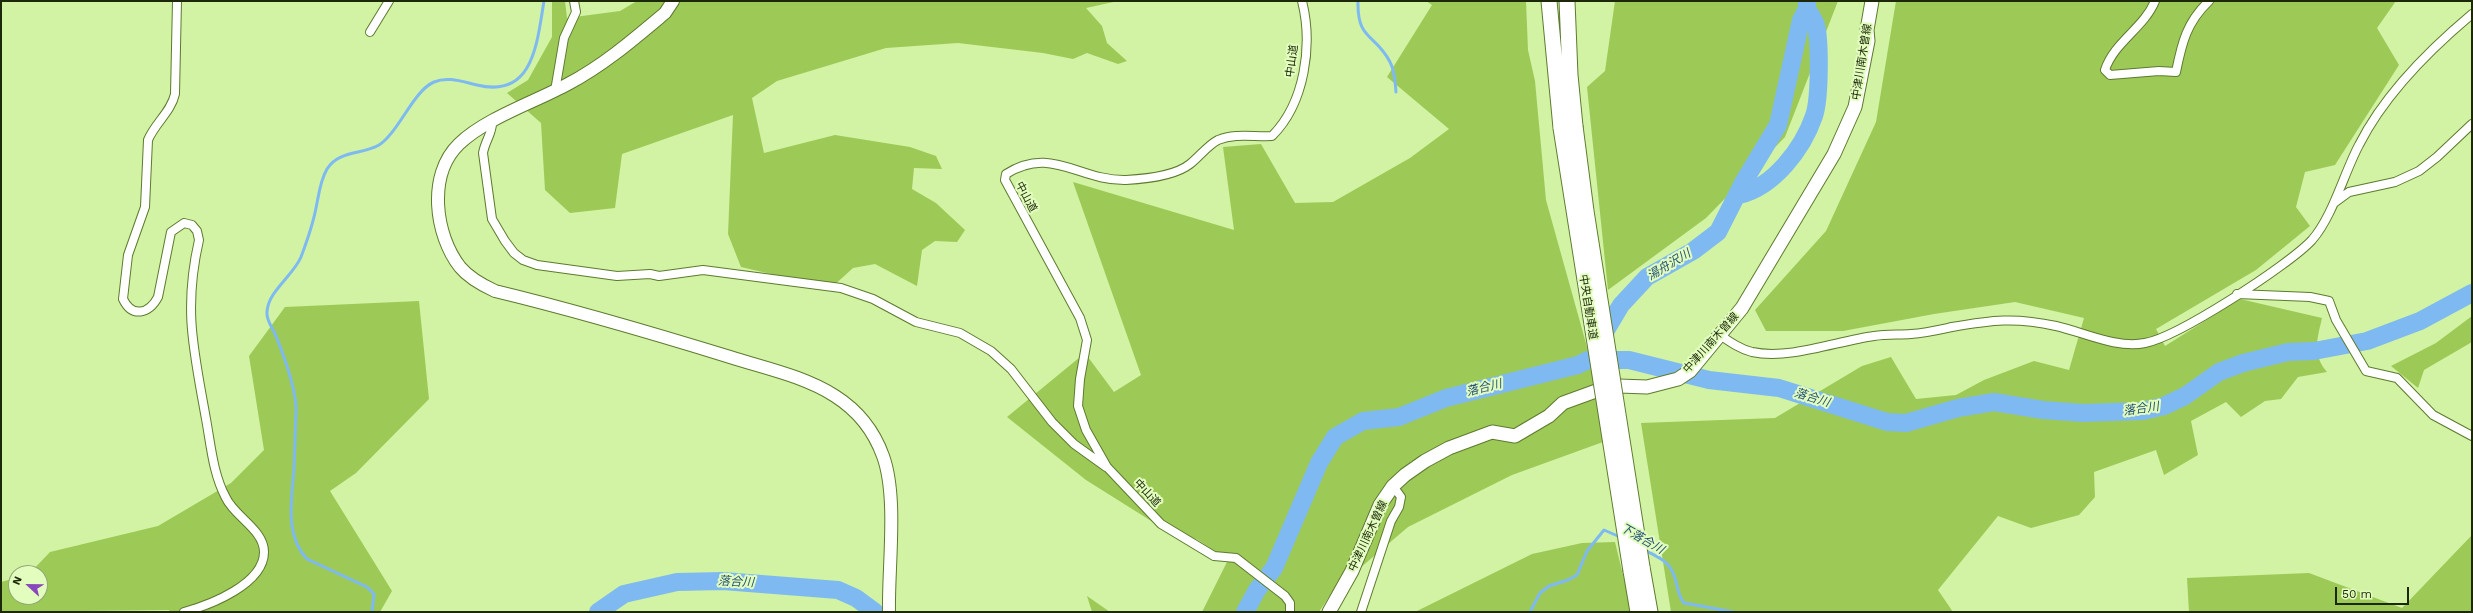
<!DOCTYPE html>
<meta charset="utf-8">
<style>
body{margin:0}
#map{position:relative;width:2473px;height:613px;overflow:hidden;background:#d1f3a3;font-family:"Work Sans",sans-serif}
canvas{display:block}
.frame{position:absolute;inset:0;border:2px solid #1c2808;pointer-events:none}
.north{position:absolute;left:8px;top:565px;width:40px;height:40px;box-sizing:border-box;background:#e2fdbe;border:1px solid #93a875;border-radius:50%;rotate:292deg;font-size:11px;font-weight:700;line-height:16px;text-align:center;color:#1c2808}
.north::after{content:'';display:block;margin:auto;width:14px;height:18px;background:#8a48bd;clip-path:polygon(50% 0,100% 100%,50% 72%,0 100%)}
.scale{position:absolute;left:2335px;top:587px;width:74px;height:18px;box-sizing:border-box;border:2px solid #1c2808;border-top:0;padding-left:5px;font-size:12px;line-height:14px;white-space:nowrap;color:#1c2808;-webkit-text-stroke:3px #e2fdbe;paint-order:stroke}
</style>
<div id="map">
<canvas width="2473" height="613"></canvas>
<div class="frame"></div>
<div class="north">N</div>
<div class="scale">50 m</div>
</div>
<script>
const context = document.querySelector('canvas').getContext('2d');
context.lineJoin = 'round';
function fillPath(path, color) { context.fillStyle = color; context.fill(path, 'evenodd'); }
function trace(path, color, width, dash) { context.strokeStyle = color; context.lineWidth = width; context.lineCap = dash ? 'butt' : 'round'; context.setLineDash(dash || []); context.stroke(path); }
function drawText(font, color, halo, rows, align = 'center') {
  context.font = font + ' "Work Sans","Noto Sans JP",sans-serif'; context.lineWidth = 4; context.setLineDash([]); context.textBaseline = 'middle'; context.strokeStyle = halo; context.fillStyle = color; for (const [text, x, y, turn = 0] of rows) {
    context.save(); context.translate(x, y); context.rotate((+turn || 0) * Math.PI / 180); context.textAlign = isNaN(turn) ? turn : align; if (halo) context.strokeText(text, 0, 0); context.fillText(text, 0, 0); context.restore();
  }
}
const green = new Path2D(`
 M 552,1 L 565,1 L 567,18 L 620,11 L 637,1 L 1118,1 L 1086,8 L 1102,26 L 1107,43 L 1127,61 L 1118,64 L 1087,53 L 1073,59 L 1043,53 L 958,43 L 886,48 L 777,81 L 752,98 L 764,153 L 835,135 L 910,147 L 936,156 L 942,169 L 914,168 L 912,189 L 936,203 L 965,230 L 957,242 L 935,241 L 922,250 L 917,286 L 875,264 L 853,268 L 831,288 L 741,267 L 728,234 L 733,115 L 622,154 L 615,208 L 570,213 L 545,190 L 541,123 L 507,93 L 528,80 L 552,37 Z
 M 1426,1 L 1526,1 L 1528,50 L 1535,81 L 1546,200 L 1604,408 L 1603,442 L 1512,475 L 1408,527 L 1332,592 L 1319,612 L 1202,612 L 1228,560 L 1198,540 L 1156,524 L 1086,480 L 1007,417 L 1085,353 L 1114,392 L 1141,375 L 1073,182 L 1234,230 L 1223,147 L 1261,144 L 1295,203 L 1333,202 L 1410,158 L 1449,129 L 1387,77 L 1432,5 Z
 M 1615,1 L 1838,1 L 1785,137 L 1706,218 L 1608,290 L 1587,87 L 1605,71 Z
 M 1896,1 L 2396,1 L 2377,28 L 2399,65 L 2335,165 L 2305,172 L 2296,207 L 2310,226 L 2256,270 L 2156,329 L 2165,346 L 2240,299 L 2322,318 C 2317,340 2312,354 2327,372 L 2298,377 L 2281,399 L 2265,401 L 2241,417 L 2226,402 L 2191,421 L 2198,455 L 2164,475 L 2156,450 L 2094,472 L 2095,497 L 2079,515 L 2031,528 L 1998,516 L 1938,590 L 1953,612 L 1671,612 L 1641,423 L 1775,418 L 1862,366 L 1891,357 L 1916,399 L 1956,395 L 1984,380 L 2034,361 L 2069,370 L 2084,318 L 2015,302 L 1934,314 L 1843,331 L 1766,331 L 1755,310 L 1826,231 L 1876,122 Z
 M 419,301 L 429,399 L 356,473 L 330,491 L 392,591 L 380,612 L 170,612 L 169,610 L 1,612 L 1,582 L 16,578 L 16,597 L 40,597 L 40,573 L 30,573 L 50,552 L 158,526 L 231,483 L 264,450 L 249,356 L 285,307 Z
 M 2472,316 L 2472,342 L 2424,370 L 2418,388 L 2391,366 L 2436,343 Z
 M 2472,535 L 2472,612 L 2189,612 L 2187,578 L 2309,573 L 2402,608 Z
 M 1615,542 L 1632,612 L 1415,612 L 1532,554 L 1582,543 Z
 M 1087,596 L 1110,612 L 1092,612 Z`);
const stream = new Path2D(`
 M 1358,1 C 1357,41 1375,33 1390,62 C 1395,71 1395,82 1396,92
 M 1644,550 C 1654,555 1667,560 1672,571 C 1678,581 1676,593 1684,603 L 1734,612
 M 372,612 L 374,594 L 367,587 L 307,559 C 284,535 292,498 294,468 C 295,450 295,432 296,413 C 297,392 284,356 276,336 C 273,328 266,321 267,312 C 268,291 293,276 301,257 C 307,241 313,224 316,208 C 319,194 320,181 327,169 C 339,150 362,155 379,145 C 399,132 413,91 434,82 C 448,76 463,82 477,85 C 534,99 537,42 544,1
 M 1530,612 L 1540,593 L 1549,586 L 1568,580 L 1577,575 L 1587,551 L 1604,530 L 1620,537`);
const river = new Path2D(`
 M 1739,195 C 1774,187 1803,148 1814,116 C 1820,99 1820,42 1816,25 C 1814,19 1810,14 1807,9
 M 1599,342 L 1621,305 L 1647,277 L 1693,251 L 1718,232 L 1743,183 L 1778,125 L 1801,20 L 1807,9 L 1807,1
 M 598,612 L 624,594 L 677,582 L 723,581 L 838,590 L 856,598 L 875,612
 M 1245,612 L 1257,590 L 1274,568 L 1319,463 L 1335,437 L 1363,421 L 1399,417 L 1446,398 L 1578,365 L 1588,360 L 1629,360 L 1709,380 L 1779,388 L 1887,422 L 1906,423 L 1958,408 L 1994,402 L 2043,410 L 2083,413 L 2143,411 L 2164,406 L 2185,396 L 2219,372 L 2243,363 L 2288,352 L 2314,351 L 2367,341 L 2420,321 L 2472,293`);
const street = new Path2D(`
 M 177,1 L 175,94 C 171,112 155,123 148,140 L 145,207 L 128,255 L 123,299 C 132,318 149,314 158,297 L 171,232 L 184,223 L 192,225 L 197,231 L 199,240 C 183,310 194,351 206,419 C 211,446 213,474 226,498 C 235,517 264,530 264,552 C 264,584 210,605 184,612
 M 2155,1 C 2144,28 2114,42 2105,70 L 2110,75 L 2159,71 L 2176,72 C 2182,42 2187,22 2209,1
 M 370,32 L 389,1
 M 555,91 L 564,38 L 576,12 L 574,1
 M 492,123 C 492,134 485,141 483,153 L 492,219 L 505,241 L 514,253 L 523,260 L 537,265 L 617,276 L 650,274 L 659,276 L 703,270 L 841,288 L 873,299 L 916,322 L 960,333 L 991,351 L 1011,369 L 1052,422 L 1074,444 L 1106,467
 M 2334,203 L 2349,192 L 2395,182 L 2419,171 L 2437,157 L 2472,124
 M 2237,294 L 2310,297 L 2329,301 L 2336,320 L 2366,371 L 2397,378 L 2433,415 L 2472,436
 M 1720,335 C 1730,342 1740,349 1752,352 C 1790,360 1837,341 1874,336 C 1887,334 1899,335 1911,334 C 1925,333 1938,330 1952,327 C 1992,320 2015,317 2056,326 C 2083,332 2117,349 2145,343 C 2178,337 2289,265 2312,240 C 2333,216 2344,173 2359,145 C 2384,95 2429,50 2472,14
 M 1290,612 L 1290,603 L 1285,596 L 1236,558 L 1214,556 L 1161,524 L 1107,467 L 1086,430 L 1078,406 L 1080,379 L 1087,340 L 1080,318 L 1005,180 L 1006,174 C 1051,145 1079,181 1126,180 C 1144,179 1175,176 1190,164 C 1199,157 1208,145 1218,140 C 1235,133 1254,137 1272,136 C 1305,103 1313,45 1302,1
 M 1361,612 L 1391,521 L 1399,507 L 1401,497 L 1393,486`);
const secondary = new Path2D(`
 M 673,1 L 665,13 C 634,39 604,65 568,84 C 535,102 486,118 459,144 C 427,175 435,235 460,267 C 469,278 482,285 495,291 C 574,310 652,333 730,357 C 764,368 804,376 835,396 C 857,410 874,431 883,456 C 898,497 888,567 889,612`);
const primary = new Path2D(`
 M 1329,612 L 1352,571 L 1380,505 L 1393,486 L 1405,475 L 1425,461 L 1449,448 L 1492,432 L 1515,436 L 1549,416 L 1563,403 L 1596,391 L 1619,386 L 1647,387 L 1678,379 L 1690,371 L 1742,308 L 1834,154 L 1855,107 L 1868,41 L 1867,30 L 1872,1`);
const highway = new Path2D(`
 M 1549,1 L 1561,128
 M 1567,1 L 1570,75 L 1575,126
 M 1642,567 L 1650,612
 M 1631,571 L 1638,612`);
const highwayBridge = new Path2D(`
 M 1575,126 L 1586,211 L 1642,567
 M 1561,128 L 1631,571`);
const streetNames = [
 ["中山道",1292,61,-82],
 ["中津川南木曽線",1862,62,-81],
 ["中山道",1026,197,62],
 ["中央自動車道",1588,307,81],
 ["中津川南木曽線",1711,343,-48],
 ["中山道",1147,493,47],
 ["中津川南木曽線",1368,536,-65]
];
const waterNames = [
 ["湯舟沢川",1669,265,-31],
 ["落合川",1484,388,-14],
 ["落合川",1812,398,17],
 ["落合川",2141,409,-8],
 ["下落合川",1642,539,30],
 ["落合川",736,582,3]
];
fillPath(green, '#9dc957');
trace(stream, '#7ebaf1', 3);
trace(river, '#7ebaf1', 18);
trace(street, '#5d7a2e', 10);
trace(secondary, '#5d7a2e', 14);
trace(primary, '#5d7a2e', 15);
trace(highway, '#5d7a2e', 17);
trace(street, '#fff', 8);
trace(secondary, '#fff', 12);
trace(primary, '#fff', 13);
trace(highway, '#fff', 15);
trace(highwayBridge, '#5d7a2e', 17, []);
trace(highwayBridge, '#fff', 15);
drawText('11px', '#1c2808', '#e2fdbe', streetNames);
drawText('italic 12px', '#245075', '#e2fdbe', waterNames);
</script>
